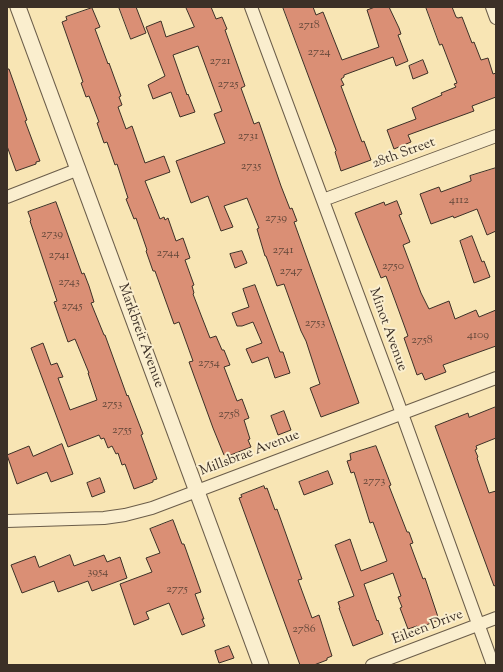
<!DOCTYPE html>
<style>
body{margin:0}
#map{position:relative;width:503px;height:672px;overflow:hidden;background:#f8e5b4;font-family:"Sorts Mill Goudy",serif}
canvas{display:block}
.frame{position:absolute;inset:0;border:8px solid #3c3027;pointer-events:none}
</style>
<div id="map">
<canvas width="503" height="672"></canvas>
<div class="frame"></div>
</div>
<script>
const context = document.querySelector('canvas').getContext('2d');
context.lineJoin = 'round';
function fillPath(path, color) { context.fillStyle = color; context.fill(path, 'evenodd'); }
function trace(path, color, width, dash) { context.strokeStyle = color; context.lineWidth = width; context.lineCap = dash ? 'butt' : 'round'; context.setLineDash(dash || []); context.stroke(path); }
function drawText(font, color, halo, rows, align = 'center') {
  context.font = font + ' "Sorts Mill Goudy",serif'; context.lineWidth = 4; context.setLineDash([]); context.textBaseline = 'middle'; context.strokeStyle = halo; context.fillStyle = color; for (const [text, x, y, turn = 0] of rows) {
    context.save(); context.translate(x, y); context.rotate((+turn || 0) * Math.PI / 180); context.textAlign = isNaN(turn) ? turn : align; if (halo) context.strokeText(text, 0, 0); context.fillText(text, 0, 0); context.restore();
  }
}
const building = new Path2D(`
 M 119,7 L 136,7 L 146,33 L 131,39 Z
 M 186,7 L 211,7 L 216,19 L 222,17 L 227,29 L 225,30 L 245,86 L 241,88 L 254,124 L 259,122 L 281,186 L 290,209 L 292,208 L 297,221 L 294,222 L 359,403 L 321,417 L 310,388 L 320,384 L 306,341 L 301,331 L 284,284 L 277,286 L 266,256 L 265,256 L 257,229 L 259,228 L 247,198 L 224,206 L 233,227 L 221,231 L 208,196 L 191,203 L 176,161 L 225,143 L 214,114 L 222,111 L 198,46 L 173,55 L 187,95 L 188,94 L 195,112 L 180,117 L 171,92 L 153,99 L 148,85 L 165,76 L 146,27 L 161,21 L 166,37 L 194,27 Z
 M 283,7 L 313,7 L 316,15 L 323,12 L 342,60 L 379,47 L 367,10 L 375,7 L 389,7 L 399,28 L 401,34 L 398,35 L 408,61 L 396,66 L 393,57 L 344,75 L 344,77 L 341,79 L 344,85 L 341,86 L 362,142 L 364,141 L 371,160 L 341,171 L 335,152 L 336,151 Z
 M 426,7 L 452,7 L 456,17 L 458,18 L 462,17 L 472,43 L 474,42 L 481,60 L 488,58 L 493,74 L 496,73 L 496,97 L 472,106 L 474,111 L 408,135 L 411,142 L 394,149 L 387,130 L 416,119 L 412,108 L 442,95 L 441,93 L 456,87 L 454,84 L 457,83 L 442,44 L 440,45 Z
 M 92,8 L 100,27 L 95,29 L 108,64 L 109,63 L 121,96 L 119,97 L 122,105 L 118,107 L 126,129 L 132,126 L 145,163 L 164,156 L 170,172 L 145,181 L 160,219 L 164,217 L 165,220 L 168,218 L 176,241 L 183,238 L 190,258 L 185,260 L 194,285 L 192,286 L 194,293 L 193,294 L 201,315 L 210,338 L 216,336 L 222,350 L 224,350 L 230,365 L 224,367 L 237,401 L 242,399 L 249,418 L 244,420 L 250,439 L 248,440 L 251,447 L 228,456 L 227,454 L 224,455 L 213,428 L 189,362 L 193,361 L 179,322 L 174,324 L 155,271 L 153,271 L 146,251 L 147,250 L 136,218 L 134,219 L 126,199 L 128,198 L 117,164 L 115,165 L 107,142 L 104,143 L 97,123 L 99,122 L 89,96 L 86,97 L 81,83 L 83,82 L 62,22 L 67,20 L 66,17 Z
 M 423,60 L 428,73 L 413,79 L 409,66 Z
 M 7,69 L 9,69 L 27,120 L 25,121 L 40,161 L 36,162 L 36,164 L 16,171 L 7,146 Z
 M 496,168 L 496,231 L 487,235 L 477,209 L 454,218 L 453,216 L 431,224 L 420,194 L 439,187 L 441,192 L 471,181 L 471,180 L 470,176 Z
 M 397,201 L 402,214 L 399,215 L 410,242 L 403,245 L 421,293 L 429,309 L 449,301 L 455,319 L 476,310 L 479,317 L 496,310 L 496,346 L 443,365 L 446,372 L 425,380 L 422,373 L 417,375 L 404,338 L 408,336 L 396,303 L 386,276 L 381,278 L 355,213 L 384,202 L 385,205 Z
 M 56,202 L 82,274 L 84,273 L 89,286 L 94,302 L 91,303 L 104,335 L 105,335 L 127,396 L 128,395 L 143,434 L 141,435 L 157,479 L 153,480 L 153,482 L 134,489 L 125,464 L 122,465 L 118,453 L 116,454 L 112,446 L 108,448 L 104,438 L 101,439 L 99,435 L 68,447 L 31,348 L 43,343 L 51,365 L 57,363 L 63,377 L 58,378 L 70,410 L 97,400 L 88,373 L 89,373 L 75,339 L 68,342 L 54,302 L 57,301 L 30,221 L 31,220 L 28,212 Z
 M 472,236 L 482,262 L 484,261 L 490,277 L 474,283 L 460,241 Z
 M 242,251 L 247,263 L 235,268 L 230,254 Z
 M 255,285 L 280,352 L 283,352 L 290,373 L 275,378 L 268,357 L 252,363 L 246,349 L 262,343 L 253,322 L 242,326 L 237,326 L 232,313 L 249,307 L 243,289 Z
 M 496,407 L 496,438 L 476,446 L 477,449 L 475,450 L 478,457 L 477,458 L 489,493 L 496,491 L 496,585 L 494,586 L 435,426 L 468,413 L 469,417 Z
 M 284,411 L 291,430 L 278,435 L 271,416 Z
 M 62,444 L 73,474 L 51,482 L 47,472 L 17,484 L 7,455 L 29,446 L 33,456 Z
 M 376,446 L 391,485 L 389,486 L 407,532 L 409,532 L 413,543 L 410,544 L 423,579 L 425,578 L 439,620 L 418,628 L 417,626 L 408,629 L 400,608 L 402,607 L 398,597 L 401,596 L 393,573 L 364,584 L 377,621 L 378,620 L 383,634 L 353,646 L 339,608 L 340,608 L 338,602 L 354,596 L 335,545 L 350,539 L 361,571 L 387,561 L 373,522 L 370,523 L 354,472 L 351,473 L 347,461 L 351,460 L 350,454 Z
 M 328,471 L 333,484 L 304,495 L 299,482 Z
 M 100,478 L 105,492 L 92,497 L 87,483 Z
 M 264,486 L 265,489 L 267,488 L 275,510 L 277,509 L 302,579 L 298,580 L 312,618 L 319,615 L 332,656 L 327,658 L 327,660 L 314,665 L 300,665 L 239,498 L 242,497 L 241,495 Z
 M 173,520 L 182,544 L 184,544 L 201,592 L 195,594 L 204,619 L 202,619 L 205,626 L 182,635 L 169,603 L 146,612 L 149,619 L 134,625 L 120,584 L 152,572 L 146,558 L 160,553 L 150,529 Z
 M 70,555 L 74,566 L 104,555 L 107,562 L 120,557 L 127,578 L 92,591 L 88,581 L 58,592 L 54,581 L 22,593 L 11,565 L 35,556 L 39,567 Z
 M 229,646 L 234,658 L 219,663 L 215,651 Z`);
const minor = new Path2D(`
 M 251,7 L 397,400 L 493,665
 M 492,7 L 496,18
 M 7,197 L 79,169
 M 323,200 L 496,136
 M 7,521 L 104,518 L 125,515 L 152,508 L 496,378
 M 372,665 L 496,618`);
const tertiary = new Path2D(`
 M 18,7 L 261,665`);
const numberNames = [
 ["2718",309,26],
 ["2724",319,53],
 ["2721",220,62],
 ["2725",228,85],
 ["2731",248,137],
 ["2735",251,167],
 ["4112",459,201],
 ["2739",276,219],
 ["2739",52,235],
 ["2741",283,251],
 ["2744",168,254],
 ["2741",59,256],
 ["2750",393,267],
 ["2747",291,272],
 ["2743",69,283],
 ["2745",72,307],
 ["2753",315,324],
 ["4109",478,336],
 ["2758",422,341],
 ["2754",209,364],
 ["2753",112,405],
 ["2758",229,415],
 ["2755",122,431],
 ["2773",374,482],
 ["3954",98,573],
 ["2775",177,590],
 ["2786",304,630]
];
const streetNames = [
 ["28th Street",404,154,-20],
 ["Minot Avenue",387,330,70],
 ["Markbreit Avenue",140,336,70],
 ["Millsbrae Avenue",250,454,-21],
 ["Eileen Drive",428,628,-21]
];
fillPath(building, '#da8f75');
trace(building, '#3c3027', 1);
trace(minor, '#6b5d4a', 14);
trace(tertiary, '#6b5d4a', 17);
trace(minor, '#faeece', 12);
trace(tertiary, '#faeece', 15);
drawText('12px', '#64483a', null, numberNames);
drawText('14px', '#3c3027', '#faeece', streetNames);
</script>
